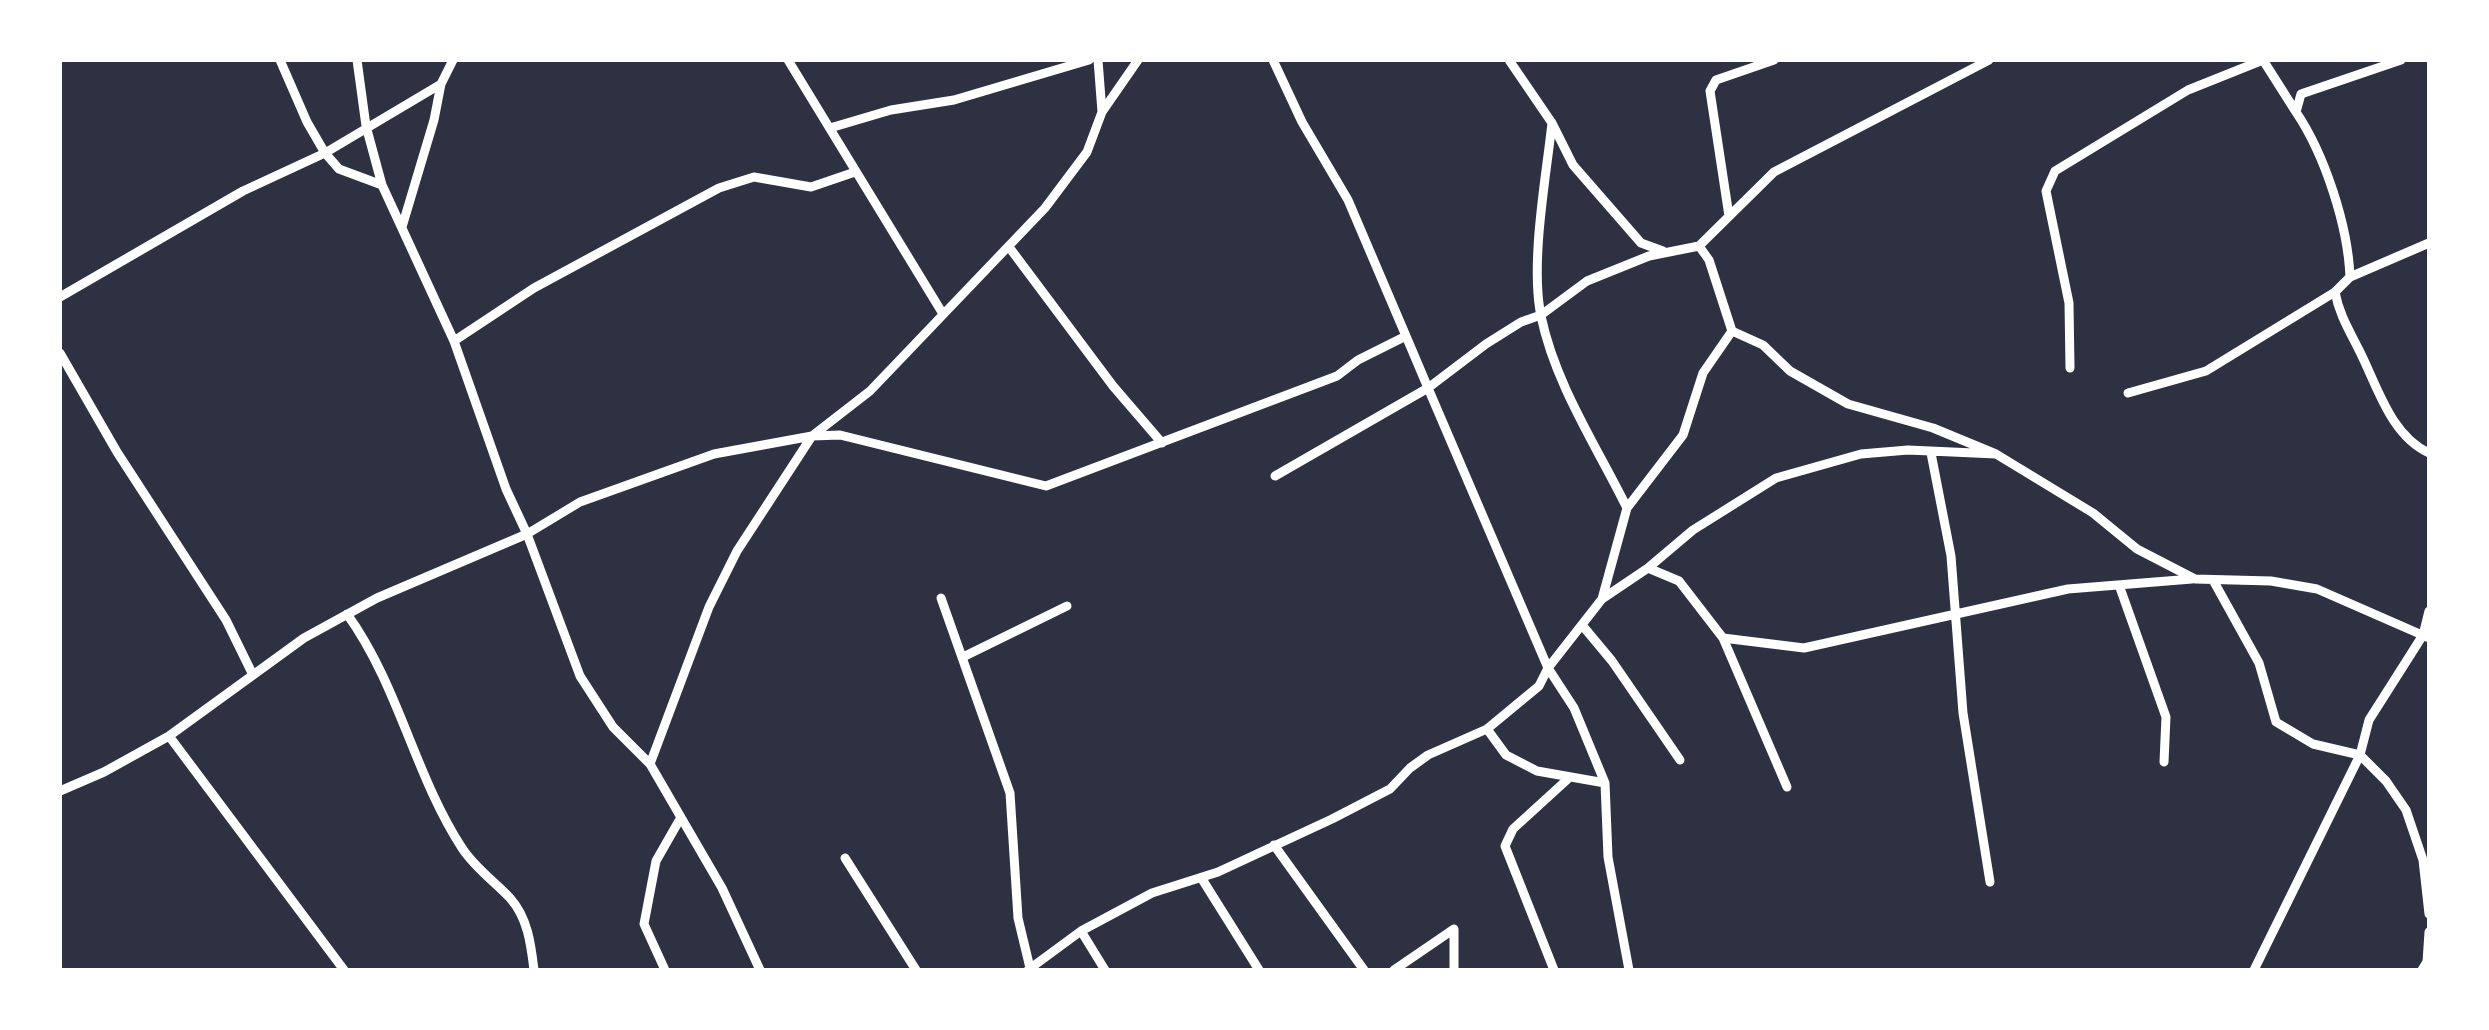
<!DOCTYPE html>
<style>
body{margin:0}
#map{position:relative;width:2489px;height:1030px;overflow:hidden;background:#2d3142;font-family:"Roboto Condensed",sans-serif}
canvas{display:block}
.frame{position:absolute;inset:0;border:62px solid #fff;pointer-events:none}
</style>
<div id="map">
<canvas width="2489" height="1030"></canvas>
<div class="frame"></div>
</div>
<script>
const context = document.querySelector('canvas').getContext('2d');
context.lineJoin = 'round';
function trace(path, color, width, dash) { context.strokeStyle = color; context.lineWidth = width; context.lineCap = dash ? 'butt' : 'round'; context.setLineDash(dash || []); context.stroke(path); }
const minor = new Path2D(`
 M 280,60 L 307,122 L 325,153 L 441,84
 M 357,60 L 366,126 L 382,185 L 454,341 L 506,489 L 527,534 L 580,676 L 613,727 L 650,764 L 722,888 L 760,970
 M 788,60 L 943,314
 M 1098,60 L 1102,112
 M 1273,60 L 1302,122 L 1348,200 L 1406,336
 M 1509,60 L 1552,123 L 1573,165 L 1641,243 L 1663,251
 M 2263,60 L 2296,112
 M 1552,123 C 1546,178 1530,263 1541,316 C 1555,384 1597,447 1627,508
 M 830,128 L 891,110 L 954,100 L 1089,60
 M 1729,216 L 1710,91 L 1716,80 L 1774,60
 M 402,227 L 434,120 L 441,84 L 453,60
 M 2429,243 L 2350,277 L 2335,292 C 2339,314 2349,330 2359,350 C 2377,385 2390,435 2429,453
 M 1699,246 L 1774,172 L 1989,60
 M 1009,247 L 1113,386 L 1162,443
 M 2350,277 C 2348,226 2325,155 2296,112 L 2301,94 L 2401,60
 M 60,297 L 243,191 L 325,153 L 339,169 L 382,185
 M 1732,331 L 1763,345 L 1790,371 L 1848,404 L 1933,428 L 1996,454 L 2093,513 L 2137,549 L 2195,579 L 2271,581 L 2317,589 L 2429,638
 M 454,341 L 534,288 L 719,188 L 754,177 L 811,187 L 855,172
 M 60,353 L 117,452 L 226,620 L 253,675
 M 2070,368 L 2069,303 L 2046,191 L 2055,171 L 2188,90 L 2263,60
 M 2128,393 L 2206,371 L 2335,292
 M 1931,453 L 1951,556 L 1963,713 L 1990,882
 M 1275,476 L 1428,388 L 1548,668 L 1574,708 L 1605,783 L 1608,857 L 1629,970
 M 1648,568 L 1679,581 L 1723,638 L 1804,648 L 2068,589 L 2192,579
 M 2213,580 L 2259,663 L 2276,722 L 2313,744 L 2360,755 L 2386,781 L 2406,810 L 2423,860 L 2429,914
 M 2119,585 L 2166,717 L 2164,762
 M 941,598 L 1010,793 L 1018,918 L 1030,968
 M 1602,599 L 1627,508 L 1683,435 L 1703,373 L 1732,331
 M 347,614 C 399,686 414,774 462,848 C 475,868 494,881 510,898 C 528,918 531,945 534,970
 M 1582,625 L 1612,661 L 1680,760
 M 1723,638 L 1787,787
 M 963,657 L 1067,606
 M 1487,729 L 1506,755 L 1537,771 L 1605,783
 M 169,736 L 344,970
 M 650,764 L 709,607 L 737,551 L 812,436 L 870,391 L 1045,208 L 1087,152 L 1102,112 L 1138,60
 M 60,791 L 104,772 L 169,736 L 304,638 L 377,598 L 527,534 L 580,502 L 714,454 L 812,436 L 840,435 L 1046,486 L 1337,376 L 1358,360 L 1406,336 L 1428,388 L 1486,344 L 1521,322 L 1541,315 L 1587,281 L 1649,256 L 1699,246 L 1709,260 L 1732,331
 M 1274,845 L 1364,970
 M 845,858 L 916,970
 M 1202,879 L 1259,970
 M 1081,931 L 1105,970
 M 665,970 L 644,924 L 656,861 L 680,819
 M 1028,970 L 1081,931 L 1124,908 L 1152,893 L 1218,872 L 1332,819 L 1390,789 L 1410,768 L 1428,755 L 1487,729 L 1539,686 L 1548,668 L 1602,599 L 1648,568 L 1693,530 L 1776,478 L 1861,454 L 1908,450 L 1996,454
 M 1394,970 L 1454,929 L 1454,970
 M 1554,970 L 1505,846 L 1513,829 L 1570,777
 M 2254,970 L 2360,755 L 2369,720 L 2423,635 L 2429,611
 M 2422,970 L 2427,962 L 2429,932`);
trace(minor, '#fff', 9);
</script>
